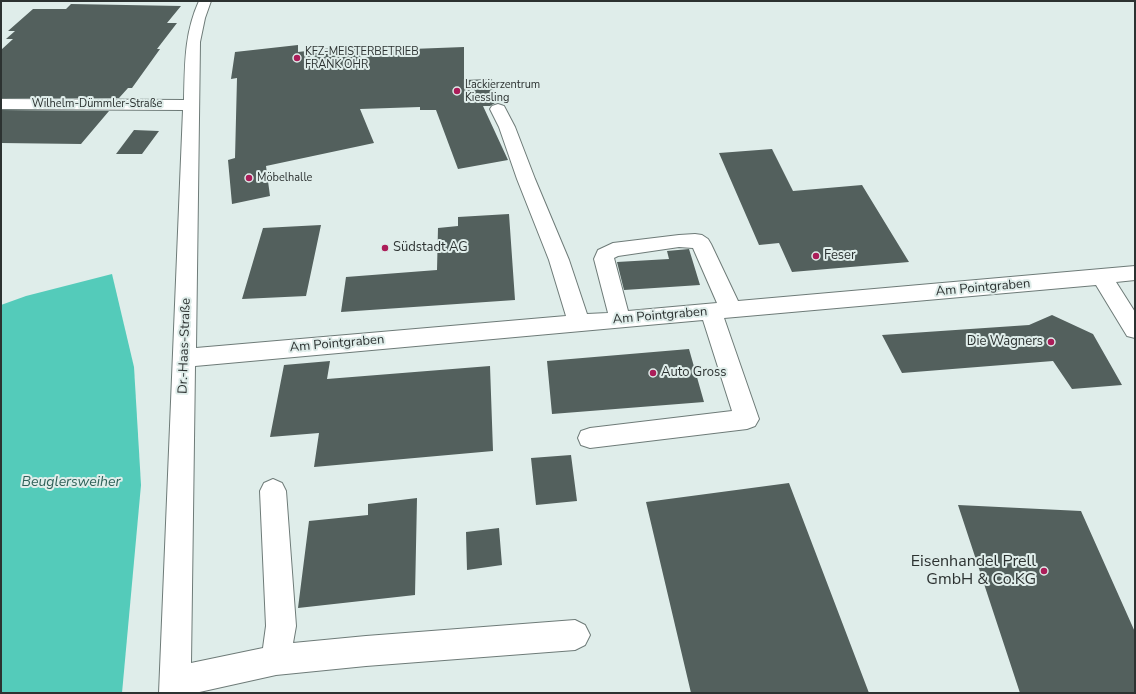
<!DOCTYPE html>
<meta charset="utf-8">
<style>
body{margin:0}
#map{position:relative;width:1136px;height:694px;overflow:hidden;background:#dfedea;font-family:"Nunito Sans",sans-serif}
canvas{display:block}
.frame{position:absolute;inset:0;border:2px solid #2c3231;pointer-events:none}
</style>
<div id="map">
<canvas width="1136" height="694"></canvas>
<div class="frame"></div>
</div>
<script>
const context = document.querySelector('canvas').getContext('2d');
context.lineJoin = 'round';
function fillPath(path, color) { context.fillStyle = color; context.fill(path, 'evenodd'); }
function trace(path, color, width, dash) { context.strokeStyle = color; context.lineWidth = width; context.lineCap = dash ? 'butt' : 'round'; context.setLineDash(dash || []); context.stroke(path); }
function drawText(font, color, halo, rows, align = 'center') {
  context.font = font + ' "Nunito Sans",sans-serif'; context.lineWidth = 4; context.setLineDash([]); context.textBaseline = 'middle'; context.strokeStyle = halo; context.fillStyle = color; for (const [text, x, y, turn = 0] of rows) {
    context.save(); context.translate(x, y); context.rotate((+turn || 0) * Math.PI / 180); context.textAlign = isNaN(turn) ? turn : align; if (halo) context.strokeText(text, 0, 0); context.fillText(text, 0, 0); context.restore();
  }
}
const water = new Path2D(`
 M 112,274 L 134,367 L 141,485 L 122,693 L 1,693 L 1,305 L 26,296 Z`);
const building = new Path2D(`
 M 71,4 L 181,6 L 167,23 L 177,23 L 157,49 L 160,49 L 132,88 L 128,88 L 119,98 L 1,98 L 1,50 L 13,39 L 6,39 L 15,31 L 8,31 L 33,9 L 66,9 Z
 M 298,45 L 298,52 L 358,45 L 359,51 L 464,47 L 464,80 L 492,79 L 495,103 L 490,106 L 483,106 L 508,160 L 458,169 L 436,110 L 420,110 L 420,107 L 360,109 L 374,143 L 266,166 L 270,196 L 232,204 L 228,160 L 235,158 L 237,78 L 231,79 L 235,52 Z
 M 1,110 L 109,111 L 81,144 L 1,143 Z
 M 134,130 L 159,131 L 142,154 L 116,154 Z
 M 772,149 L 793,191 L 862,185 L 909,262 L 792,272 L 779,243 L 759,245 L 719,153 Z
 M 509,214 L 515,300 L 341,312 L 346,277 L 437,270 L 438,228 L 458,226 L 458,217 Z
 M 321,225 L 306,296 L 242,299 L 263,228 Z
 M 689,249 L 700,285 L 624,290 L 617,262 L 669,259 L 667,251 Z
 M 1052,315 L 1093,334 L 1122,385 L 1072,389 L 1053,361 L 902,373 L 882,335 L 1029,325 Z
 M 689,349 L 704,402 L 552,414 L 547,361 Z
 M 330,361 L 327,379 L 490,366 L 493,451 L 314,467 L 319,433 L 270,437 L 284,365 Z
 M 571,455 L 577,501 L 536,505 L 531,458 Z
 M 789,483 L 869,693 L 691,693 L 646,502 Z
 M 417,498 L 415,595 L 298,608 L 309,521 L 368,515 L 368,504 Z
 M 958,505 L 1081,511 L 1135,632 L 1135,693 L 1020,693 Z
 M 499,528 L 502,565 L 467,570 L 466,532 Z`);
const minor = new Path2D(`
 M 199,1 L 211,1 L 205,18 L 200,42 L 196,348 L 566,316 L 549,260 L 517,179 L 499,127 L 490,109 L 492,106 L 498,104 L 504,106 L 515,127 L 535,179 L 569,260 L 587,314 L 608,313 L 594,259 L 598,250 L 613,243 L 679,235 L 695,234 L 702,235 L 708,239 L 711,244 L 738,301 L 1135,266 L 1135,280 L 1116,282 L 1135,312 L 1135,338 L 1127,336 L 1096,285 L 724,318 L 759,419 L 755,426 L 747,429 L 590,448 L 581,445 L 578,438 L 581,431 L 590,428 L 732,411 L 703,320 L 195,366 L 191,663 L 263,648 L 266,626 L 260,491 L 264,483 L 273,479 L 282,483 L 286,491 L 296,626 L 293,643 L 366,636 L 575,620 L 585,625 L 590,635 L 585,645 L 575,650 L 366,666 L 276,675 L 195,693 L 159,693 L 183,110 L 1,109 L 1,99 L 184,100 C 185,65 184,34 199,1 ZM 679,247 L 693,248 L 717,303 L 628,311 L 614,258 L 618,256 Z`);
const markers = [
 [297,58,4,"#ab1d59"],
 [457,91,4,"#ab1d59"],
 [249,178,4,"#ab1d59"],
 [385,248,4,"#ab1d59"],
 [816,256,4,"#ab1d59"],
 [1051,342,4,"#ab1d59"],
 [653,373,4,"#ab1d59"],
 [1044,571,4,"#ab1d59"]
];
const farPoinames = [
 ["KFZ-MEISTERBETRIEB",305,52],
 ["FRANK OHR",305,65],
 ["Lackierzentrum",465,85],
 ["Kiessling",465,98],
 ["Möbelhalle",257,178]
];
const farStreetnames = [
 ["Wilhelm-Dümmler-Straße",97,104]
];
const poiNames = [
 ["Südstadt AG",393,248],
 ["Feser",824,256],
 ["Die Wagners",1043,342,"right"],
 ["Auto Gross",661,373]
];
const streetNames = [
 ["Am Pointgraben",983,288,-5],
 ["Am Pointgraben",660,316,-5],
 ["Am Pointgraben",337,344,-5],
 ["Dr.-Haas-Straße",185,346,-88]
];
const waterNames = [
 ["Beuglersweiher",71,483]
];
const nearPoinames = [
 ["Eisenhandel Prell",1036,562],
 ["GmbH & Co.KG",1036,580]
];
fillPath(water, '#54cbba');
fillPath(building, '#53605d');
trace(minor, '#6e7b78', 2);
fillPath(minor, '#fff');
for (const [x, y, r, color] of markers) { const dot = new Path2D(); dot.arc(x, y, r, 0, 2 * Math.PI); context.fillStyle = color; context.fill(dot); trace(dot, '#dfedea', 1.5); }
drawText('11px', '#2c3231', '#dfedea', farPoinames, 'left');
drawText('11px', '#2c3231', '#dfedea', farStreetnames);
drawText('13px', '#2c3231', '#dfedea', poiNames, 'left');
drawText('13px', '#2c3231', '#dfedea', streetNames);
drawText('italic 14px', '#306159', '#dfedea', waterNames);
drawText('16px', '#2c3231', '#dfedea', nearPoinames, 'right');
</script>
